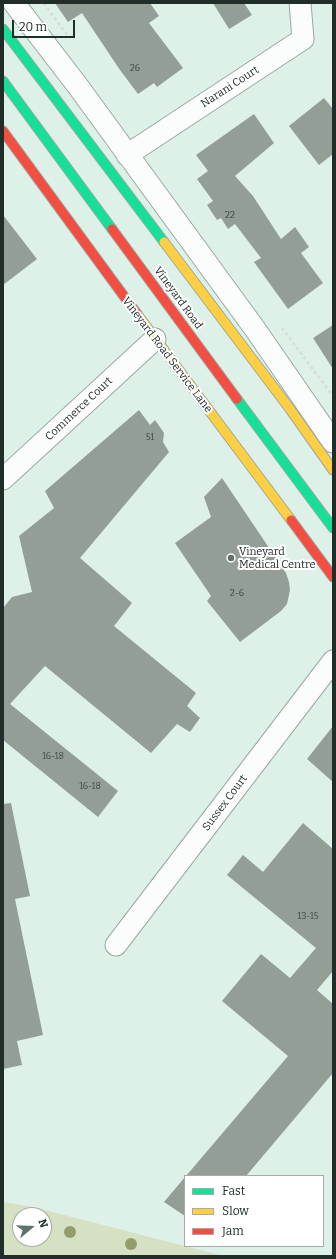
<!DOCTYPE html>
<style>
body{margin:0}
#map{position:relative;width:336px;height:1259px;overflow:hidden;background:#def1e8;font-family:Bitter,serif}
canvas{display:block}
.frame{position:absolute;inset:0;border:4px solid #202d28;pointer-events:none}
.legend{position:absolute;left:184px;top:1175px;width:140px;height:72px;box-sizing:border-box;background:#fff;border:1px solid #a6aba9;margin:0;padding:5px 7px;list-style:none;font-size:12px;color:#202d28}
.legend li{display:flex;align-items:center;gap:8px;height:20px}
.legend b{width:20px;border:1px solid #a6aba9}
.north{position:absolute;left:12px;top:1207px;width:40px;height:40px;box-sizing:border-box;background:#fff;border:1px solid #a6aba9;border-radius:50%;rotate:71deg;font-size:11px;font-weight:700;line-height:16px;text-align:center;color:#202d28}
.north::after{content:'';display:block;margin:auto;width:14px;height:18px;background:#62726b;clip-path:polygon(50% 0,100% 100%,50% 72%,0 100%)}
.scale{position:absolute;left:12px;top:20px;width:63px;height:18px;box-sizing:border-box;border:2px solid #202d28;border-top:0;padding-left:5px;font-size:12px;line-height:14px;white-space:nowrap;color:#202d28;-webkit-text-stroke:3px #fff;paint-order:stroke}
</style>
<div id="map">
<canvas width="336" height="1259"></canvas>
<div class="frame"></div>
<ul class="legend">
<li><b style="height:5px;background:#16e098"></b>Fast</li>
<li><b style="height:5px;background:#ffcf43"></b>Slow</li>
<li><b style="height:5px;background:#f24e42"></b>Jam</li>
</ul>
<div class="north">N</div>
<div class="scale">20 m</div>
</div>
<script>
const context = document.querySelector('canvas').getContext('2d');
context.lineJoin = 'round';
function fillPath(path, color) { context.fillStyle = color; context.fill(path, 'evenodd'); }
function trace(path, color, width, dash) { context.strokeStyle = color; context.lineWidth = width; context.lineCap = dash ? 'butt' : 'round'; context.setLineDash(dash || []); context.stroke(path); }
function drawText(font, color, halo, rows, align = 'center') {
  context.font = font + ' Bitter,serif'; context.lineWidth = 4; context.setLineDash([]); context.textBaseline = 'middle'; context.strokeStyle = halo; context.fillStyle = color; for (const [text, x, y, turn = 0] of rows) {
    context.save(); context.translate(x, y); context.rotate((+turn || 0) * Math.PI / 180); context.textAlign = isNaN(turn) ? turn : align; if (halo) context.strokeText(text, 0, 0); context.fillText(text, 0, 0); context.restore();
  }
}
const green = new Path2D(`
 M 3,1202 L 33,1207 L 224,1256 L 3,1256 ZM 20,1215 L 44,1215 L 44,1239 L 20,1239 Z`);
const building = new Path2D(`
 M 55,3 L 150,3 L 159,16 L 149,23 L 183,68 L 157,87 L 154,83 L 138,94 L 120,70 L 82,13 L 68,22 Z
 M 213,3 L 244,3 L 252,15 L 229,29 Z
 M 324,98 L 333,109 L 333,154 L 319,165 L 289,126 Z
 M 254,114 L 274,143 L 235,176 L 253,196 L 281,239 L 295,227 L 309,247 L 301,253 L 323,283 L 288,309 L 254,262 L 261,258 L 235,224 L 228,229 L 221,218 L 217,220 L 207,205 L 213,201 L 197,179 L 208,171 L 196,155 Z
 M 3,215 L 37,259 L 3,285 Z
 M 333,325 L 333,369 L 313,338 Z
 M 139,410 L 150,425 L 155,420 L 164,433 L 163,442 L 169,452 L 80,558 L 132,603 L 114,626 L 196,693 L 187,706 L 200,718 L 190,732 L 177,724 L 151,753 L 45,666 L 10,704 L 118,791 L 98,817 L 3,740 L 3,608 L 12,597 L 32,592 L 19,536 L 54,508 L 45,491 Z
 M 222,478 L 286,573 L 289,582 L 290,590 L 287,604 L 281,611 L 240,642 L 207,601 L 211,596 L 175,543 L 211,517 L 204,497 Z
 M 333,726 L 333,782 L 307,759 Z
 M 11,803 L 30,896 L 15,899 L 43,1035 L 17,1041 L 22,1065 L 3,1069 L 3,804 Z
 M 303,823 L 333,849 L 333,971 L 317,990 L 333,1004 L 333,1073 L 246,1176 L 186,1176 L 288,1056 L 222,1001 L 261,954 L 290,978 L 316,948 L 227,875 L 243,855 L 263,872 Z
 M 185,1177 L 185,1216 L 164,1202 Z`);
const path = new Path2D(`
 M 44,3 L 67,35
 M 282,328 L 333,396`);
const street = new Path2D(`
 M 14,3 L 77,85 L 255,329 L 333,442
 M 127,155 L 303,39 L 300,3
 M 3,479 L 155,339
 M 116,945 L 333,661`);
const fast = new Path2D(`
 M 3,29 L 164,242
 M 3,81 L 112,229
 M 237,399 L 333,528`);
const slow = new Path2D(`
 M 164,242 L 290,409 L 333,470
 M 137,314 L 291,520`);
const jam = new Path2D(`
 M 3,131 L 137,314
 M 112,229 L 237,399
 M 291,520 L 333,577`);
const trees = [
 [70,1232],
 [131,1244]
];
const markers = [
 [231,558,4,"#62726b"]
];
const numberNames = [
 ["26",135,68],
 ["22",230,215],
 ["51",150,437],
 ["2-6",237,593],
 ["16-18",53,756],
 ["16-18",90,786],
 ["13-15",308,916]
];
const streetNames = [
 ["Narani Court",230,87,-33],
 ["Vineyard Road",178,298,54],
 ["Vineyard Road Service Lane",167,355,53],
 ["Commerce Court",79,409,-43],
 ["Sussex Court",225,803,-53]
];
const poiNames = [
 ["Vineyard",239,552],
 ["Medical Centre",239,565]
];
fillPath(green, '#d6e0c2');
fillPath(building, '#939e96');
trace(street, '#9aa8a2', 23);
trace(fast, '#9aa8a2', 11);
trace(slow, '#9aa8a2', 11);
trace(jam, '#9aa8a2', 11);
trace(path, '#d7ddda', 2.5, [3, 3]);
trace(street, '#fafdfc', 21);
trace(fast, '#16e098', 9);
trace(slow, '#ffcf43', 9);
trace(jam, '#f24e42', 9);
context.fillStyle = '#949d6b';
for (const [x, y] of trees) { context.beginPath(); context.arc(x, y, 6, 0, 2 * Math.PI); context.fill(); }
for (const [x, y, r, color] of markers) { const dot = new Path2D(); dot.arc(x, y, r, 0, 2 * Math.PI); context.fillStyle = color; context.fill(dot); trace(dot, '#fff', 1.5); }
drawText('9px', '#3d4944', null, numberNames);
drawText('11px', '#202d28', '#fff', streetNames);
drawText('11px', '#202d28', '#fff', poiNames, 'left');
</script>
